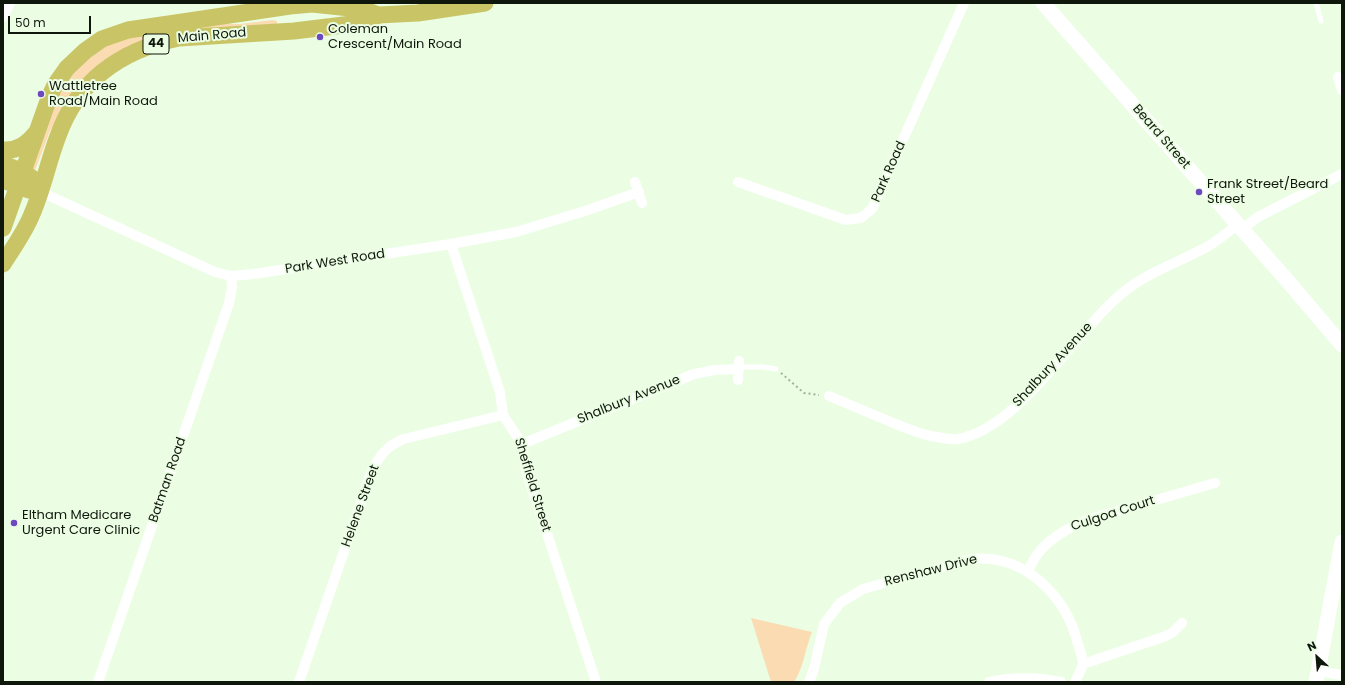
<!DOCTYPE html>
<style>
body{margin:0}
#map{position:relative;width:1345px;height:685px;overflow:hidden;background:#ebfee4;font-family:Poppins,sans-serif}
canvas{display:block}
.frame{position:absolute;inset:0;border:4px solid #0f170c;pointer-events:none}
.north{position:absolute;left:1297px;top:637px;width:40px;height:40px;-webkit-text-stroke:3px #ebfee4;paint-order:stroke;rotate:334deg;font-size:11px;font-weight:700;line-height:16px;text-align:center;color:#0f170c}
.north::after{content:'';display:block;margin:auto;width:14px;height:18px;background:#0f170c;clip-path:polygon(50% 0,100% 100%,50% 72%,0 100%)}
.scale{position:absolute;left:8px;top:16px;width:83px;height:18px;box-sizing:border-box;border:2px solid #0f170c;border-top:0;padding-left:5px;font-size:12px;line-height:14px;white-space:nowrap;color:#0f170c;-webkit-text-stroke:3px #ebfee4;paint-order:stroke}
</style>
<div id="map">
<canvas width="1345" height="685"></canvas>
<div class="frame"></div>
<div class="north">N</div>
<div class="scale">50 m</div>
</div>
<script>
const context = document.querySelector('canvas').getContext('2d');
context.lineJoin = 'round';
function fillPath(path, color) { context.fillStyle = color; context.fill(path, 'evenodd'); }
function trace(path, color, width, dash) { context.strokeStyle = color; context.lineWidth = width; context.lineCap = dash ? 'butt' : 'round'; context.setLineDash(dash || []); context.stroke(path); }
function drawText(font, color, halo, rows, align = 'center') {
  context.font = font + ' Poppins,sans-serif'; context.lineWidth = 4; context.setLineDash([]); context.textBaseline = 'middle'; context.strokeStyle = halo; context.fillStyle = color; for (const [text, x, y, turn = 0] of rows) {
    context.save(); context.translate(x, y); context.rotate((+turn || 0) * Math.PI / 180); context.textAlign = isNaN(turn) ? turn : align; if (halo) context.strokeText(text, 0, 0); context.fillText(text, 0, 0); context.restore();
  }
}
const green = new Path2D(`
 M 272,20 L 277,21 L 277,25 L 175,33 L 68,102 L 50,131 L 36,168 L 34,170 L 32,168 L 53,104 L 70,74 L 95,51 L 123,38 L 222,24 L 240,24 Z
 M 751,618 L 812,632 C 805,649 804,667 794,682 L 771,682 Z`);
const path = new Path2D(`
 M 781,373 L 804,393 L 819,395`);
const lane = new Path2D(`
 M 1316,3 L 1321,21
 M 739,367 L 764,367 L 776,369`);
const street = new Path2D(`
 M 3,17 L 10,3
 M 1338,77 L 1342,90
 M 635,182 L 642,203
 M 738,182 L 846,220 L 861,218 L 872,209 L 964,3
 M 41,192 L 215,272 L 231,276 L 254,274 L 451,244 L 516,232 L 585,211 L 639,192
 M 1242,229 L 1258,217 L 1342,174
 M 451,244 L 500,392 L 503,415 L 522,444 L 526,470 L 596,682
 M 738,380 L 739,361
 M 829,396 C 850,405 870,413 891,422 C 906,428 921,435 937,437 C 943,438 952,440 958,439 C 1021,428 1076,329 1126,290 C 1148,273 1176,263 1201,250 C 1214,244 1227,233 1238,224
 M 522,444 L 694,374 L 715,370 L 739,369
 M 1027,572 C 1031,565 1035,557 1040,551 C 1053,535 1072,526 1090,519 L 1215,483
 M 1083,664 L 1163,637 L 1172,633 L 1182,623
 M 1318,671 L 1342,675
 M 98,682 L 229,303 L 232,288 L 231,276
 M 299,682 L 371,473 C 379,456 386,446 404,439 L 503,415
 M 809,682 L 814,669 L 824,624 L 840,603 L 863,589 L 972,559 C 1025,554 1066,596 1078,644 C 1080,650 1082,656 1083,662 C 1083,668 1077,677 1075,682
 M 989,682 C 1011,677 1038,677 1061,682`);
const secondary = new Path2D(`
 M 1043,3 L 1292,286 L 1342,345
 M 1316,682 L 1342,542`);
const primary = new Path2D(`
 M 3,150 C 18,151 27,144 36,133
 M 3,164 L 23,172 L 32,178
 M 3,180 L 29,190
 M 3,228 L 49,98 L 55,85 L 67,68 L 85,51 L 102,39 L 128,30 L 290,6 L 312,4 L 350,8 L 365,10 L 378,15 L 418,13 L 485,3
 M 3,264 C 13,248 25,232 32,214 C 43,189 48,162 58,136 C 78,80 121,50 179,38 L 294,31 L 360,23 L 373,19 L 378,15`);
const markers = [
 [320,37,4,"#6d48c1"],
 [41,94,4,"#6d48c1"],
 [1199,192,4,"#6d48c1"],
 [14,523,4,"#6d48c1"]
];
const shields = [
 [156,44,26]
];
const shieldNames = [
 ["44",156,44]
];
const poiNames = [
 ["Coleman",328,30],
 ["Crescent/Main Road",328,45],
 ["Wattletree",49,87],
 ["Road/Main Road",49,102],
 ["Frank Street/Beard",1207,185],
 ["Street",1207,200],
 ["Eltham Medicare",22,516],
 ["Urgent Care Clinic",22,531]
];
const streetNames = [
 ["Main Road",212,36,-5],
 ["Beard Street",1161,137,49],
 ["Park Road",889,172,-66],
 ["Park West Road",335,262,-9],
 ["Shalbury Avenue",1053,365,-47],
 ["Shalbury Avenue",629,400,-22],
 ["Batman Road",168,480,-71],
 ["Sheffield Street",532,485,73],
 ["Helene Street",361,506,-70],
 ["Culgoa Court",1113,514,-18],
 ["Renshaw Drive",931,571,-14]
];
fillPath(green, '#fbdcb2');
trace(path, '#a3b29d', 2, [2, 3]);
trace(lane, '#fff', 5);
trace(street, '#fff', 10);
trace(secondary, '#fff', 15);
trace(primary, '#c9c567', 17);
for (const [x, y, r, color] of markers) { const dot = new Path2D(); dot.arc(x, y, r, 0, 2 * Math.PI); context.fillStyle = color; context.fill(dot); trace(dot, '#ebfee4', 1.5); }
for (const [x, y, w] of shields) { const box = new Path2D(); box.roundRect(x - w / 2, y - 10, w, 20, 3); context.fillStyle = '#ebfee4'; context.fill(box); trace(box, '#0f170c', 1); }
drawText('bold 12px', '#0f170c', null, shieldNames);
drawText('13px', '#0f170c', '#ebfee4', poiNames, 'left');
drawText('13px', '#0f170c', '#ebfee4', streetNames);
</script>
